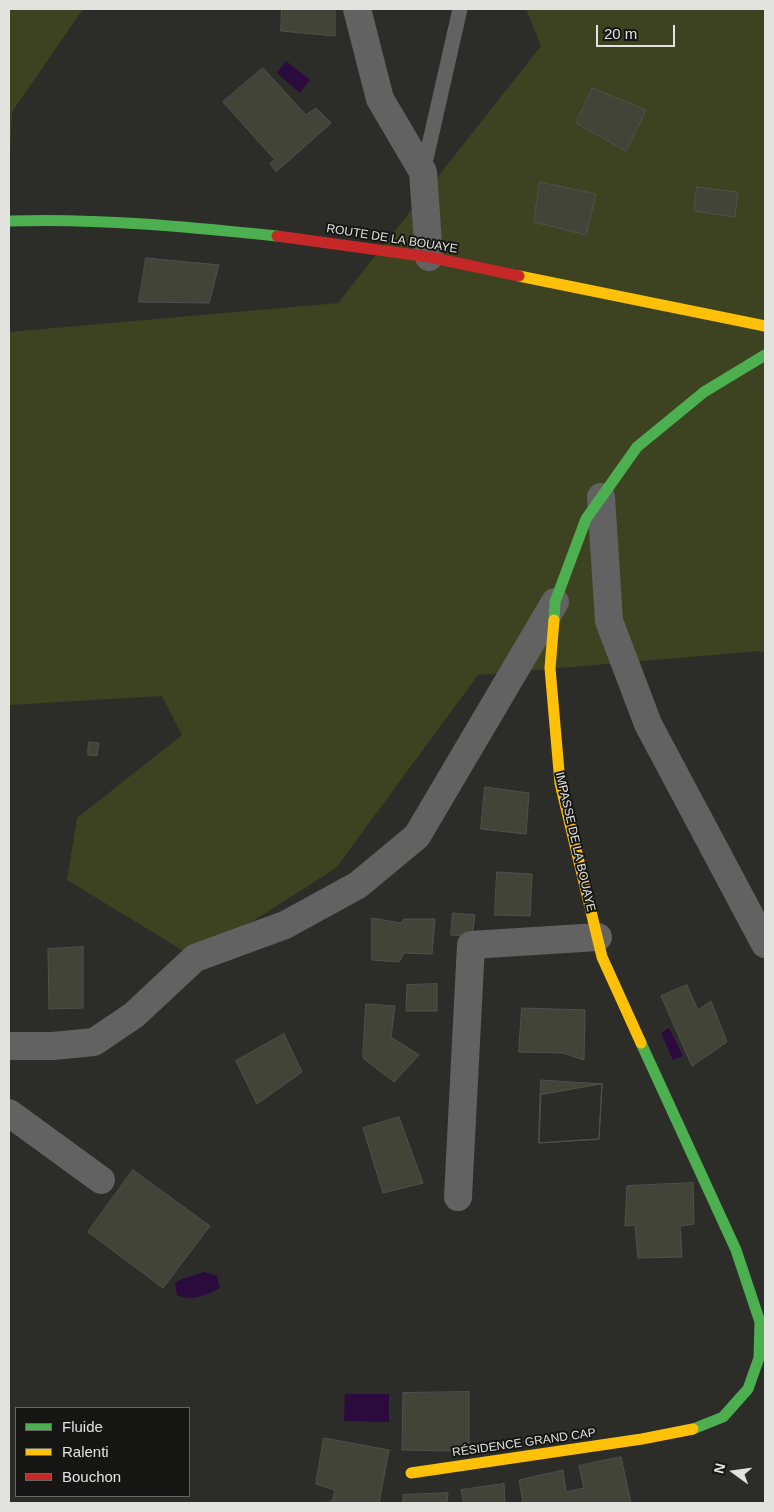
<!DOCTYPE html>
<meta charset="utf-8">
<style>
body{margin:0}
#map{position:relative;width:774px;height:1512px;overflow:hidden;background:#2c2d29;font-family:Arial,sans-serif}
canvas{display:block}
.frame{position:absolute;inset:0;border:10px solid #e2e3df;pointer-events:none}
.legend{position:absolute;left:15px;top:1407px;width:175px;height:90px;box-sizing:border-box;background:#151613;border:1px solid #676865;margin:0;padding:6px 9px;list-style:none;font-size:15px;color:#e2e3df}
.legend li{display:flex;align-items:center;gap:10px;height:25px}
.legend b{width:25px;border:1px solid #676865}
.north{position:absolute;left:709px;top:1447px;width:50px;height:50px;-webkit-text-stroke:4px #151613;paint-order:stroke;rotate:284deg;font-size:14px;font-weight:700;line-height:20px;text-align:center;color:#e2e3df}
.north::after{content:'';display:block;margin:auto;width:18px;height:22px;background:#e2e3df;clip-path:polygon(50% 0,100% 100%,50% 72%,0 100%)}
.scale{position:absolute;left:596px;top:25px;width:79px;height:22px;box-sizing:border-box;border:2px solid #e2e3df;border-top:0;padding-left:6px;font-size:15px;line-height:18px;white-space:nowrap;color:#e2e3df;-webkit-text-stroke:4px #151613;paint-order:stroke}
</style>
<div id="map">
<canvas width="774" height="1512"></canvas>
<div class="frame"></div>
<ul class="legend">
<li><b style="height:6px;background:#4caf50"></b>Fluide</li>
<li><b style="height:6px;background:#ffc107"></b>Ralenti</li>
<li><b style="height:6px;background:#c62828"></b>Bouchon</li>
</ul>
<div class="north">N</div>
<div class="scale">20 m</div>
</div>
<script>
const context = document.querySelector('canvas').getContext('2d');
context.lineJoin = 'round';
function fillPath(path, color) { context.fillStyle = color; context.fill(path, 'evenodd'); }
function trace(path, color, width, dash) { context.strokeStyle = color; context.lineWidth = width; context.lineCap = dash ? 'butt' : 'round'; context.setLineDash(dash || []); context.stroke(path); }
function drawText(font, color, halo, rows, align = 'center') {
  context.font = font + ' Arial,sans-serif'; context.lineWidth = 4; context.setLineDash([]); context.textBaseline = 'middle'; context.strokeStyle = halo; context.fillStyle = color; for (const [text, x, y, turn = 0] of rows) {
    context.save(); context.translate(x, y); context.rotate((+turn || 0) * Math.PI / 180); context.textAlign = isNaN(turn) ? turn : align; if (halo) context.strokeText(text, 0, 0); context.fillText(text, 0, 0); context.restore();
  }
}
const green = new Path2D(`
 M 9,9 L 83,9 L 12,112 L 9,172 Z
 M 526,9 L 765,9 L 765,653 L 760,651 L 478,675 L 336,868 L 195,958 L 67,880 L 77,818 L 182,735 L 162,696 L 9,705 L 9,332 L 338,303 L 541,46 Z`);
const water = new Path2D(`
 M 286,61 L 310,80 L 300,93 L 277,73 Z
 M 669,1028 L 683,1056 L 673,1060 L 661,1033 Z
 M 204,1272 L 217,1276 L 220,1288 C 206,1295 193,1302 177,1295 L 175,1283 L 182,1279 Z
 M 345,1394 L 389,1394 L 389,1422 L 344,1421 Z`);
const building = new Path2D(`
 M 282,9 L 335,9 L 335,36 L 281,31 Z
 M 263,68 L 306,115 L 316,108 L 331,123 L 276,172 L 270,163 L 275,160 L 223,102 Z
 M 593,88 L 646,110 L 626,151 L 576,123 Z
 M 540,182 L 596,194 L 586,235 L 534,222 Z
 M 697,187 L 738,192 L 735,217 L 694,211 Z
 M 146,258 L 219,265 L 209,303 L 139,302 Z
 M 89,742 L 99,743 L 97,756 L 88,755 Z
 M 485,787 L 529,793 L 526,834 L 481,829 Z
 M 497,872 L 532,874 L 530,916 L 495,915 Z
 M 453,913 L 475,915 L 472,936 L 451,935 Z
 M 372,918 L 401,923 L 404,919 L 435,919 L 432,954 L 404,953 L 399,962 L 372,960 Z
 M 83,947 L 83,1008 L 49,1009 L 48,949 Z
 M 437,984 L 437,1011 L 406,1011 L 407,985 Z
 M 687,985 L 698,1010 L 711,1001 L 727,1042 L 692,1066 L 661,996 Z
 M 366,1004 L 395,1006 L 391,1037 L 419,1055 L 394,1082 L 363,1058 Z
 M 522,1008 L 585,1010 L 584,1060 L 563,1053 L 519,1052 Z
 M 284,1034 L 302,1072 L 257,1104 L 236,1061 Z
 M 541,1080 L 602,1084 L 599,1139 L 539,1143 Z
 M 602,1084 L 599,1139 L 539,1143 L 541,1095 Z
 M 399,1117 L 423,1183 L 383,1193 L 363,1128 Z
 M 133,1170 L 210,1226 L 163,1288 L 88,1232 Z
 M 693,1183 L 694,1224 L 680,1226 L 682,1257 L 638,1258 L 635,1225 L 625,1226 L 627,1186 Z
 M 469,1392 L 469,1448 L 453,1451 L 402,1450 L 403,1393 Z
 M 324,1438 L 389,1450 L 379,1503 L 313,1503 L 332,1502 L 335,1490 L 316,1484 Z
 M 621,1457 L 631,1503 L 523,1503 L 519,1480 L 563,1470 L 566,1492 L 584,1488 L 579,1466 Z
 M 504,1484 L 505,1503 L 464,1503 L 461,1490 Z
 M 448,1493 L 447,1503 L 403,1503 L 403,1495 Z`);
const lane = new Path2D(`
 M 423,172 L 460,9`);
const street = new Path2D(`
 M 357,9 L 380,99 L 423,172 L 429,257
 M 601,497 L 609,621 L 648,724 L 765,944
 M 9,1046 L 53,1046 L 94,1042 L 134,1015 L 195,958 L 285,925 L 358,885 L 417,836 L 555,602
 M 9,1113 L 101,1180
 M 458,1197 L 471,945 L 598,937`);
const fast = new Path2D(`
 M 9,221 C 99,218 188,227 277,236
 M 554,620 L 555,602 L 586,519 L 637,447 L 704,392 L 765,355
 M 641,1043 L 736,1250 L 760,1322 L 759,1358 L 748,1389 L 723,1417 L 693,1429`);
const slow = new Path2D(`
 M 519,276 L 765,326
 M 554,620 L 550,668 L 560,783 L 602,957 L 641,1043
 M 411,1473 L 642,1439 L 693,1429`);
const jam = new Path2D(`
 M 277,236 L 429,257 L 519,276`);
const streetNames = [
 ["ROUTE DE LA BOUAYE",392,239,9],
 ["IMPASSE DE LA BOUAYE",575,842,77],
 ["RÉSIDENCE GRAND CAP",524,1443,-8]
];
fillPath(green, '#3d4320');
fillPath(water, '#2b0a3d');
fillPath(building, '#424438');
trace(building, '#50514e', 1);
trace(lane, '#626262', 15);
trace(street, '#626262', 28);
trace(fast, '#4caf50', 11);
trace(slow, '#ffc107', 11);
trace(jam, '#c62828', 11);
drawText('12px', '#e2e3df', '#151613', streetNames);
</script>
